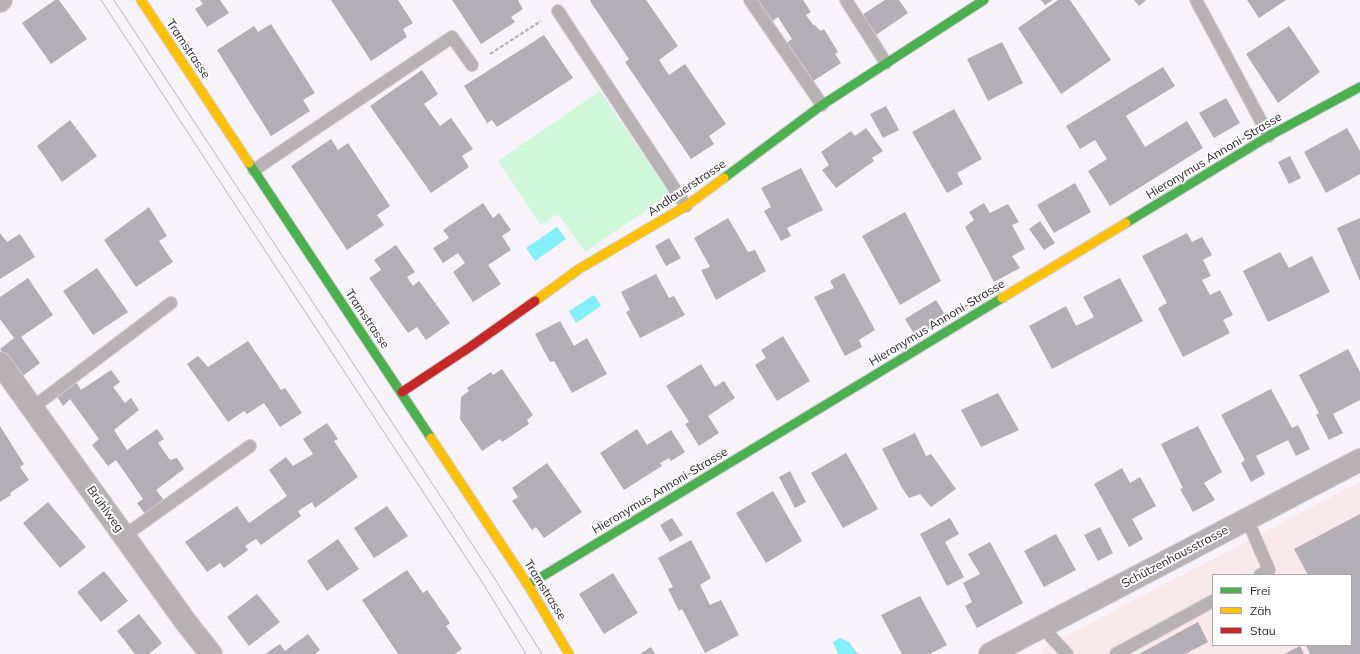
<!DOCTYPE html>
<meta charset="utf-8">
<style>
body{margin:0}
#map{position:relative;width:1360px;height:654px;overflow:hidden;background:#f8f2fa;font-family:Mulish,sans-serif}
canvas{display:block}
.legend{position:absolute;left:1212px;top:574px;width:140px;height:72px;box-sizing:border-box;background:#fff;border:1px solid #aba8ac;margin:0;padding:5px 7px;list-style:none;font-size:12px;color:#2d262f}
.legend li{display:flex;align-items:center;gap:8px;height:20px}
.legend b{width:20px;border:1px solid #aba8ac}
</style>
<div id="map">
<canvas width="1360" height="654"></canvas>
<ul class="legend">
<li><b style="height:5px;background:#4caf50"></b>Frei</li>
<li><b style="height:5px;background:#ffc107"></b>Zäh</li>
<li><b style="height:5px;background:#c62828"></b>Stau</li>
</ul>
</div>
<script>
const context = document.querySelector('canvas').getContext('2d');
context.lineJoin = 'round';
function fillPath(path, color) { context.fillStyle = color; context.fill(path, 'evenodd'); }
function trace(path, color, width, dash) { context.strokeStyle = color; context.lineWidth = width; context.lineCap = dash ? 'butt' : 'round'; context.setLineDash(dash || []); context.stroke(path); }
function drawText(font, color, halo, rows, align = 'center') {
  context.font = font + ' Mulish,sans-serif'; context.lineWidth = 4; context.setLineDash([]); context.textBaseline = 'middle'; context.strokeStyle = halo; context.fillStyle = color; for (const [text, x, y, turn = 0] of rows) {
    context.save(); context.translate(x, y); context.rotate((+turn || 0) * Math.PI / 180); context.textAlign = isNaN(turn) ? turn : align; if (halo) context.strokeText(text, 0, 0); context.fillText(text, 0, 0); context.restore();
  }
}
const education = new Path2D(`
 M 1360,482 L 1360,654 L 1044,654 L 1041,649 ZM 1213,575 L 1351,575 L 1351,645 L 1213,645 Z`);
const green = new Path2D(`
 M 600,91 L 670,194 L 585,252 L 558,214 L 541,225 L 498,161 Z`);
const water = new Path2D(`
 M 557,227 L 566,239 L 535,261 L 526,248 Z
 M 594,295 L 601,306 L 576,323 L 569,311 Z
 M 840,638 L 849,642 L 858,654 L 838,654 L 833,642 Z`);
const building = new Path2D(`
 M 55,0 L 59,0 L 87,39 L 51,64 L 22,23 Z
 M 200,0 L 220,0 L 229,13 L 207,27 L 195,9 L 203,4 Z
 M 331,0 L 398,0 L 413,23 L 403,29 L 407,37 L 371,61 Z
 M 452,0 L 518,0 L 523,9 L 511,17 L 515,22 L 481,44 Z
 M 591,0 L 646,0 L 678,46 L 659,60 L 669,75 L 685,64 L 726,124 L 709,136 L 714,144 L 691,159 L 625,62 L 629,59 L 590,1 Z
 M 756,0 L 803,0 L 811,12 L 806,15 L 814,26 L 815,25 L 820,31 L 824,29 L 838,52 L 835,54 L 841,63 L 810,83 L 785,44 L 792,39 L 778,17 L 771,22 Z
 M 885,0 L 899,0 L 908,13 L 876,35 L 862,15 Z
 M 1041,0 L 1053,0 L 1045,5 Z
 M 1058,0 L 1070,0 L 1111,60 L 1061,94 L 1018,28 Z
 M 1134,0 L 1146,0 L 1139,6 Z
 M 1247,0 L 1286,0 L 1259,18 Z
 M 271,24 L 315,93 L 303,100 L 310,111 L 271,136 L 217,50 L 254,26 L 258,32 Z
 M 1289,26 L 1320,72 L 1278,103 L 1246,54 Z
 M 544,35 L 573,78 L 497,127 L 492,120 L 487,123 L 464,86 Z
 M 1002,42 L 1023,83 L 988,101 L 967,59 Z
 M 1163,67 L 1175,86 L 1126,116 L 1145,147 L 1187,121 L 1203,148 L 1110,206 L 1088,171 L 1107,159 L 1095,140 L 1080,149 L 1066,126 Z
 M 422,70 L 438,94 L 424,104 L 440,126 L 451,118 L 473,149 L 462,156 L 469,167 L 431,193 L 370,106 Z
 M 1226,98 L 1240,123 L 1214,138 L 1199,113 Z
 M 886,106 L 899,130 L 883,138 L 870,114 Z
 M 954,109 L 982,159 L 957,173 L 963,184 L 947,193 L 912,132 Z
 M 70,120 L 97,156 L 62,182 L 37,146 Z
 M 866,128 L 883,151 L 872,158 L 874,161 L 836,188 L 822,170 L 829,165 L 821,152 L 851,131 L 855,136 Z
 M 1347,128 L 1360,151 L 1360,174 L 1326,193 L 1304,152 Z
 M 331,139 L 338,150 L 348,143 L 390,206 L 377,215 L 384,225 L 347,250 L 291,166 Z
 M 1290,156 L 1301,178 L 1289,184 L 1278,162 Z
 M 801,168 L 823,210 L 787,228 L 791,236 L 781,241 L 764,211 L 771,207 L 761,188 Z
 M 1075,183 L 1091,212 L 1054,233 L 1037,205 Z
 M 483,203 L 493,218 L 499,213 L 511,230 L 502,236 L 511,250 L 488,265 L 501,284 L 473,302 L 453,272 L 465,263 L 458,253 L 443,263 L 433,248 L 449,238 L 443,230 Z
 M 984,203 L 990,213 L 1008,204 L 1019,222 L 1012,225 L 1025,249 L 1012,256 L 1020,268 L 994,282 L 965,227 L 974,220 L 969,212 Z
 M 149,207 L 167,236 L 159,241 L 173,262 L 136,287 L 104,240 Z
 M 905,212 L 941,281 L 900,305 L 862,236 Z
 M 728,218 L 748,252 L 755,250 L 766,271 L 716,300 L 701,270 L 710,267 L 694,238 Z
 M 1360,218 L 1360,281 L 1337,228 Z
 M 1040,221 L 1055,243 L 1044,250 L 1029,229 Z
 M 0,233 L 7,242 L 20,234 L 35,257 L 0,279 Z
 M 1187,233 L 1192,242 L 1202,237 L 1212,255 L 1203,260 L 1211,276 L 1202,280 L 1210,295 L 1220,290 L 1233,315 L 1223,320 L 1230,333 L 1183,357 L 1158,308 L 1167,303 L 1142,256 Z
 M 669,238 L 681,258 L 666,266 L 655,246 Z
 M 396,245 L 415,272 L 407,277 L 413,286 L 419,281 L 450,323 L 426,340 L 417,327 L 408,333 L 369,278 L 381,270 L 374,260 Z
 M 1280,252 L 1289,268 L 1312,256 L 1330,292 L 1268,322 L 1243,271 Z
 M 97,268 L 128,312 L 93,335 L 63,291 Z
 M 844,273 L 875,330 L 859,340 L 862,347 L 845,356 L 814,297 L 834,288 L 830,281 Z
 M 656,274 L 669,298 L 674,296 L 685,315 L 640,338 L 626,312 L 630,310 L 621,292 Z
 M 28,278 L 53,315 L 21,337 L 40,363 L 20,378 L 0,349 L 14,338 L 0,319 L 0,297 Z
 M 1120,278 L 1143,321 L 1052,369 L 1029,326 L 1066,306 L 1076,326 L 1094,317 L 1083,297 Z
 M 936,300 L 947,318 L 916,337 L 905,319 Z
 M 560,321 L 574,346 L 587,338 L 607,374 L 572,393 L 554,361 L 550,362 L 535,334 Z
 M 783,336 L 810,381 L 777,401 L 755,365 L 766,358 L 761,350 Z
 M 248,341 L 281,390 L 285,388 L 302,413 L 280,427 L 264,403 L 247,414 L 244,411 L 228,422 L 187,364 L 198,356 L 208,367 Z
 M 1348,349 L 1360,372 L 1360,400 L 1333,414 L 1343,433 L 1329,440 L 1316,415 L 1319,413 L 1299,375 Z
 M 701,364 L 715,387 L 724,381 L 735,398 L 708,416 L 719,433 L 699,446 L 685,424 L 689,422 L 666,386 Z
 M 502,369 L 533,415 L 527,420 L 529,424 L 502,442 L 500,439 L 482,451 L 460,419 L 461,397 L 469,391 L 467,388 L 491,372 L 493,375 Z
 M 111,370 L 120,382 L 113,387 L 125,403 L 131,398 L 139,410 L 114,430 L 127,450 L 157,429 L 164,439 L 158,443 L 170,460 L 177,458 L 184,469 L 156,490 L 164,500 L 145,514 L 137,503 L 143,499 L 116,460 L 108,466 L 92,445 L 99,439 L 70,399 L 63,406 L 56,395 L 76,382 L 81,390 Z
 M 1271,389 L 1292,428 L 1298,425 L 1310,449 L 1296,456 L 1288,440 L 1256,456 L 1265,474 L 1251,482 L 1241,463 L 1245,460 L 1221,415 Z
 M 998,393 L 1019,430 L 981,447 L 961,410 Z
 M 327,423 L 338,439 L 334,441 L 358,477 L 315,508 L 312,502 L 298,511 L 301,516 L 261,545 L 256,539 L 245,546 L 248,550 L 224,568 L 220,563 L 207,572 L 185,542 L 237,506 L 249,523 L 287,496 L 269,470 L 286,457 L 293,466 L 313,454 L 303,439 Z
 M 0,426 L 24,464 L 20,467 L 29,480 L 10,493 L 11,495 L 0,502 Z
 M 1198,426 L 1222,472 L 1204,483 L 1215,500 L 1193,512 L 1180,489 L 1183,488 L 1161,444 Z
 M 637,429 L 647,445 L 671,430 L 685,452 L 671,461 L 669,458 L 660,463 L 662,466 L 624,490 L 600,453 Z
 M 915,433 L 926,456 L 931,454 L 956,489 L 931,507 L 920,494 L 909,498 L 902,488 L 882,449 Z
 M 846,453 L 878,509 L 843,528 L 811,473 Z
 M 547,463 L 582,512 L 544,538 L 536,527 L 532,530 L 512,501 L 518,497 L 512,488 Z
 M 1122,468 L 1130,483 L 1140,477 L 1156,506 L 1132,519 L 1143,539 L 1129,547 L 1094,484 Z
 M 790,471 L 806,502 L 795,508 L 779,477 Z
 M 773,491 L 802,541 L 766,563 L 736,513 Z
 M 48,502 L 86,547 L 60,568 L 23,523 Z
 M 387,506 L 408,536 L 374,558 L 354,528 Z
 M 1360,514 L 1360,654 L 1310,654 L 1306,645 L 1351,645 L 1351,575 L 1308,575 L 1294,549 Z
 M 672,518 L 683,535 L 670,542 L 660,525 Z
 M 950,518 L 959,534 L 945,542 L 964,577 L 947,586 L 920,534 Z
 M 1100,527 L 1113,553 L 1098,561 L 1084,535 Z
 M 1056,534 L 1076,570 L 1044,587 L 1024,551 Z
 M 338,539 L 359,569 L 327,591 L 307,561 Z
 M 691,540 L 711,578 L 700,585 L 710,605 L 721,600 L 739,635 L 705,653 L 682,609 L 679,611 L 668,589 L 673,587 L 658,558 Z
 M 990,542 L 1023,603 L 977,628 L 965,606 L 972,602 L 963,583 L 980,574 L 968,554 Z
 M 407,570 L 423,593 L 427,590 L 450,623 L 446,626 L 462,649 L 455,654 L 398,654 L 362,600 Z
 M 104,571 L 128,601 L 101,622 L 77,592 Z
 M 613,573 L 638,613 L 604,634 L 579,594 Z
 M 257,594 L 280,622 L 249,646 L 227,617 Z
 M 920,596 L 947,645 L 930,654 L 902,654 L 881,615 Z
 M 139,614 L 162,643 L 149,654 L 135,654 L 117,631 Z
 M 1198,622 L 1208,642 L 1185,654 L 1139,654 Z
 M 308,634 L 320,650 L 315,654 L 265,654 L 280,644 L 285,651 Z
 M 1300,646 L 1304,654 L 1284,654 Z
 M 651,647 L 655,654 L 640,654 Z`);
const path = new Path2D(`
 M 490,54 L 541,21`);
const lane = new Path2D(`
 M 750,0 L 822,105
 M 846,0 L 886,63
 M 1196,0 L 1269,136
 M 558,11 L 686,206
 M 254,170 L 452,37 L 472,65
 M 32,408 L 171,303
 M 1247,519 L 1269,570 L 1260,575
 M 124,536 L 250,446
 M 1042,627 L 1067,654
 M 1116,654 L 1213,601`);
const street = new Path2D(`
 M 0,1 L 1,0
 M 0,363 L 185,621 L 211,654
 M 990,654 L 1360,460`);
const fast = new Path2D(`
 M 249,163 L 431,438
 M 724,178 L 822,105 L 984,0
 M 1126,223 L 1269,136 L 1360,87
 M 528,585 L 1002,298`);
const slow = new Path2D(`
 M 141,0 L 249,163
 M 1002,298 L 1126,223
 M 535,301 L 579,269 L 686,206 L 724,178
 M 431,438 L 528,585 L 569,654`);
const jam = new Path2D(`
 M 402,392 L 470,347 L 535,301`);
const tram = new Path2D(`
 M 101,0 L 484,585 L 526,654
 M 114,0 L 495,579 L 542,654`);
const streetNames = [
 ["Tramstrasse",188,49,56],
 ["Hieronymus Annoni-Strasse",1214,156,-31],
 ["Andlauerstrasse",687,188,-34],
 ["Tramstrasse",367,319,56],
 ["Hieronymus Annoni-Strasse",937,323,-31],
 ["Hieronymus Annoni-Strasse",660,491,-31],
 ["Brühlweg",105,509,54],
 ["Schützenhausstrasse",1175,557,-28],
 ["Tramstrasse",545,590,58]
];
fillPath(education, '#fae9ea');
fillPath(green, '#cff7d8');
fillPath(water, '#84eefb');
fillPath(building, '#b3adb5');
trace(lane, '#d3ced5', 14);
trace(street, '#d3ced5', 24);
trace(fast, '#d3ced5', 11);
trace(slow, '#d3ced5', 11);
trace(jam, '#d3ced5', 11);
trace(path, '#b9b5b9', 2.5, [4, 2]);
trace(lane, '#b7b1b4', 12);
trace(street, '#b7b1b4', 22);
trace(fast, '#4caf50', 9);
trace(slow, '#ffc107', 9);
trace(jam, '#c62828', 9);
trace(tram, '#bcb7bc', 1);
drawText('12px', '#2d262f', '#fff', streetNames);
</script>
